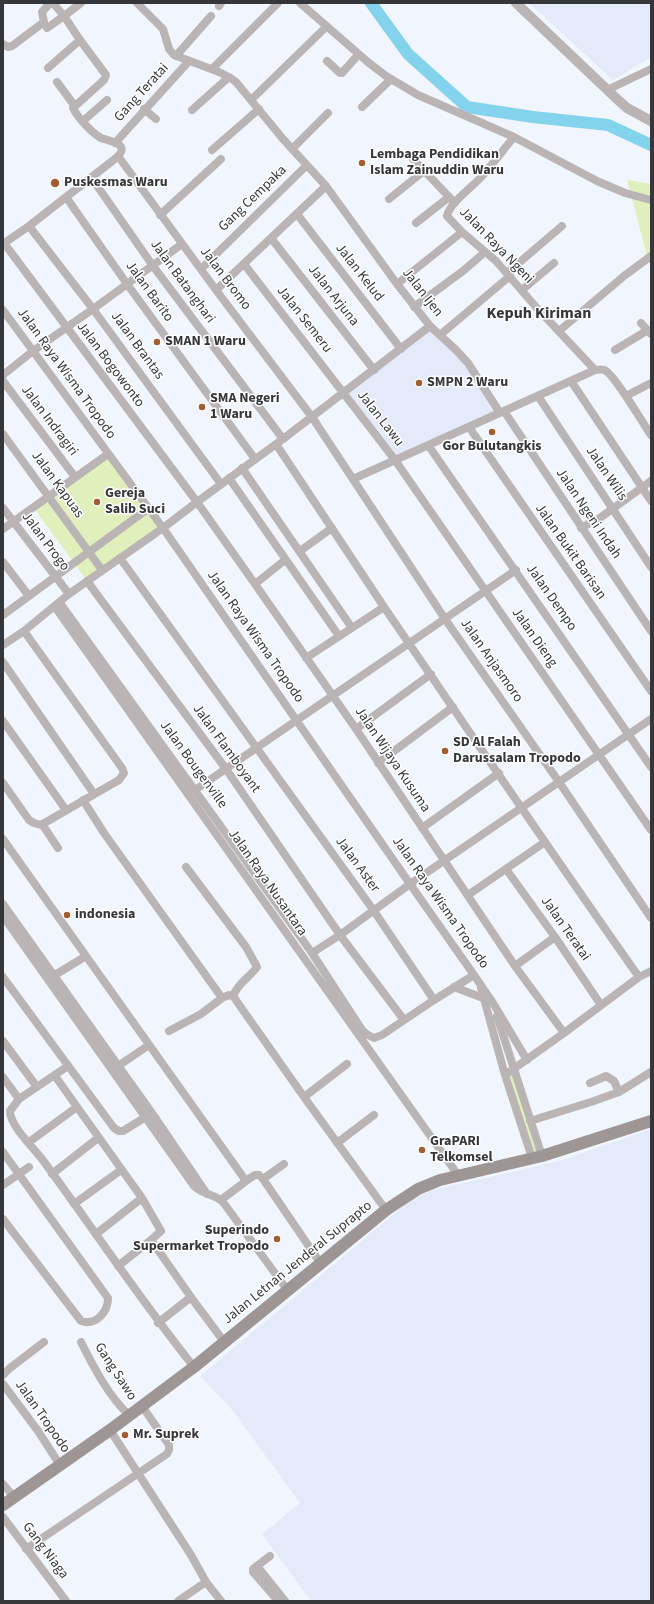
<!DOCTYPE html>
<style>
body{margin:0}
#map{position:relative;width:654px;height:1604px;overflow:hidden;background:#f1f5fd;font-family:"Source Sans 3",sans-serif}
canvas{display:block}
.frame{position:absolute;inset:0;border:4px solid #343639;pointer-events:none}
</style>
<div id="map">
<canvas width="654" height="1604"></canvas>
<div class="frame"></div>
</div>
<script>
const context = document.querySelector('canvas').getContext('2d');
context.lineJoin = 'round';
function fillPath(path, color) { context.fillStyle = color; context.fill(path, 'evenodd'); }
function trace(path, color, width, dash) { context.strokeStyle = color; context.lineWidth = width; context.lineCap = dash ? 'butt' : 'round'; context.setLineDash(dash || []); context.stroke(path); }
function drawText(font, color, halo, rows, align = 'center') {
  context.font = font + ' "Source Sans 3",sans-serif'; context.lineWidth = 3; context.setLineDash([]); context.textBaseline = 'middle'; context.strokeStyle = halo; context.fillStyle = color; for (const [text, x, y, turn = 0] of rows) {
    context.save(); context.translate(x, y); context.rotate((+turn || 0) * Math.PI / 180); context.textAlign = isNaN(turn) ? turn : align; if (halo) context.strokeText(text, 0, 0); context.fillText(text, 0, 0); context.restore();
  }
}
const built = new Path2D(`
 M 529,3 L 651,3 L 651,57 L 613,80 Z
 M 430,328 L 458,352 L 499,416 L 395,459 L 344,394 Z
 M 651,1129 L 651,1601 L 311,1601 L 262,1534 L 300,1503 L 233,1411 L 200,1376 L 412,1199 L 433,1190 L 563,1160 Z`);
const green = new Path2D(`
 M 627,180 L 651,184 L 651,261 L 649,263 Z
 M 108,454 L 163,528 L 87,581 L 33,507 Z
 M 513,1069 L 542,1155 L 533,1156 L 505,1077 Z`);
const river = new Path2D(`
 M 371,3 L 408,54 L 467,107 L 533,117 L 608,125 L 651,145`);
const minor = new Path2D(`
 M 137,3 L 163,29 L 169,49 L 174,55 L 219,72 L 229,77 L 236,82 L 283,139 L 326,186 L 397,284 L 430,326 L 456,350 L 468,363 L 500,413
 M 300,3 L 369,63 L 386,76 L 418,95 L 514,137 L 597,181 L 625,193 L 651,200
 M 219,6 L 221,3
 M 47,28 L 64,16 L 81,3
 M 3,44 L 8,47 L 12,46 L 44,22 L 42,12 L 50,3
 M 176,56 L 211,16
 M 327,61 L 340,73 L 342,73 L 358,55
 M 48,68 L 80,40
 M 212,69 L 278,3
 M 57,82 L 74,105
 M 607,90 L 651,69
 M 251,100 L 326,27
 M 362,107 L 391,79
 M 144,109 L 156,119
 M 192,110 L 229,77
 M 83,121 L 107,100
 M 514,137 C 503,150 493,164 482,176 C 473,187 450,202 447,216 L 462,232 L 496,261 L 536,307 L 595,370
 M 115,143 L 189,61
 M 292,149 L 328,113
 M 212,150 L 259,109
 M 118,156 L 216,290 L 312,417 L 445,619 L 559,782 L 651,918
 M 413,159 L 455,203
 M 91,177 L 153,266 L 283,439
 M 66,197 L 127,284 L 255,459
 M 389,199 L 424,171
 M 297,214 L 401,349
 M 160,215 L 221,159
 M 416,223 L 449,197
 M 29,226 L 93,309 L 221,484
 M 271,238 L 374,370
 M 4,243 L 197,502 L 255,584 L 356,729 L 515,966 L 564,1033
 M 3,244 L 29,226 L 111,162 C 115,159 124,153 121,147 C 119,142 106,140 101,138 C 91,132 78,118 73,108 L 104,80 L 106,75 L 80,40 L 64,16 L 53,3
 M 244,264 L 395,460 L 651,830
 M 201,269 L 307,165
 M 507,273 L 562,226
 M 397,284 L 462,232
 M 216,290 L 326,186
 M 522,290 L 554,263
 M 414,307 L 463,271 L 485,252
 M 3,310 L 163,528 L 410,884 L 474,975 L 493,1003 L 527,1060
 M 641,323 L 651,334
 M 559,331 L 624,276 L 651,256
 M 440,335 L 510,276
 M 615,350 L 648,330
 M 3,375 L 33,351 L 93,309 L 182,244
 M 3,381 L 75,477
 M 571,381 L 651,501
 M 538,396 L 651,567
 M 626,396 L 651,383
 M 504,411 L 651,631
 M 469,427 L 651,691
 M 3,434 L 102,570
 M 276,444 L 384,607 L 306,658
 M 428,445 L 651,767
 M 242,468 L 352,628
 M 229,478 L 339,636
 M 353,479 L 595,370 C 598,370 601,369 604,370 C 613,372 644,425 651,435
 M 3,508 L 69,594
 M 581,528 L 595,520 L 597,520 L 651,481
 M 3,529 L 108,454
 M 300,551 L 332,528
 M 120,558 L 374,911 L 434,1000
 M 3,562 L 29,596
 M 87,581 L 226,769 L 340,935 L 404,1020
 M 255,584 L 285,560
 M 60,603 L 312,953 L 362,1030 L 368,1035 L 374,1038 L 382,1035 L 434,1000 L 474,975
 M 55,607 L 458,1175
 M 384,607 C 469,731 553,855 639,977
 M 3,615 L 149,508
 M 3,645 L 24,631 L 69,594 L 163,528 L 197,502 L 283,439 L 430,326
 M 3,662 L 94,794
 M 3,721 L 66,810
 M 356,729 L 431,674
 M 378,763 L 453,707
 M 3,783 L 29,820 L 34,823 L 41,825 L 119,780 L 124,773 L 122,768 L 24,631
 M 195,790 L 516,570
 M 83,800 L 104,833 L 222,998
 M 42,824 L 58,848
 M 422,828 L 499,773
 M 3,839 L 86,956 L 50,978
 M 186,867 L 246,947 L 256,965 L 257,967 C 249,978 238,983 233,996
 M 506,869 L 555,937 L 601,1005
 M 468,895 L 545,842
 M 3,904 L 152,1113 L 207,1194
 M 3,916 L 194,1186 C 203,1195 215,1194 223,1202 L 288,1291
 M 312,953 L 340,935 L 410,884 L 651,719
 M 86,956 L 246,1181
 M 515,966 L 555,937
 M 3,977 L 114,1128 L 119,1131 L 123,1131 L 149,1115
 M 454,987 L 483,998
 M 481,988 L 505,1075 L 532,1158
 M 233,996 L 304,1097 L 386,1210
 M 497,1016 L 542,1156
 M 169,1031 L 201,1014 L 222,998 L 229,995 L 233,996
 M 3,1041 L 37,1087
 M 68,1066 L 19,1099 L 10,1111 C 10,1126 33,1147 42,1159 C 93,1228 140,1300 194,1367
 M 118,1066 L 149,1045
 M 505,1075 L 564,1033 L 639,977 L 651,971
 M 55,1076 L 142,1198 L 161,1231 L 151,1240 L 118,1266
 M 3,1077 L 19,1099
 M 590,1083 L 606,1076 L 614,1081 L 619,1092
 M 304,1097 L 347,1064
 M 530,1121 L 591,1102 L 619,1092 L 651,1072
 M 29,1142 L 77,1107
 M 337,1143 L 374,1115
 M 3,1152 L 108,1298 C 108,1312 96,1326 81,1321 L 3,1219
 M 52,1174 L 98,1138
 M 263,1179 L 284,1164
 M 3,1185 L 29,1167
 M 221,1200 L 250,1178 L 255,1175 L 259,1175 L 263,1179 L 321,1264
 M 74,1204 L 121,1170
 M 96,1234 L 142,1198
 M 151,1240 L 193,1300 L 225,1343
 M 158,1323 L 191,1297
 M 81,1342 C 93,1366 109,1397 129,1415
 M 3,1375 L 10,1368 L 44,1342
 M 3,1384 L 38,1431 L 60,1465
 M 110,1430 L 191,1555 L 206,1582 L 221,1601
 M 3,1484 L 14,1497
 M 3,1517 L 66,1601
 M 26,1549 L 167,1454 L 169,1450 L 169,1445 L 142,1406
 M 270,1556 L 253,1569 L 253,1572 L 278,1601
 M 257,1566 L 285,1601
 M 178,1601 L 206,1582`);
const tertiary = new Path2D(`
 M 516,3 L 616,98 L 627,108 L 651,121`);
const secondary = new Path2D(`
 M 3,1505 L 110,1430 L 194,1367 L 386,1210 L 418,1189 L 440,1180 L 542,1156 L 651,1121`);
const markers = [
 [362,163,4,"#a25d30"],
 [55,183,5,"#a25d30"],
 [157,342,4,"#a25d30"],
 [419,383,4,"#a25d30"],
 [202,407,4,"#a25d30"],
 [492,432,4,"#a25d30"],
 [97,502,4,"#a25d30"],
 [445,751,4,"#a25d30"],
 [67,915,4,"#a25d30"],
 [422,1150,4,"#a25d30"],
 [277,1239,4,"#a25d30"],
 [125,1435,4,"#a25d30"]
];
const streetNames = [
 ["Gang Teratai",142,93,-48],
 ["Gang Cempaka",253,199,-44],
 ["Jalan Raya Ngeni",496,246,46],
 ["Jalan Kelud",359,273,52],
 ["Jalan Bromo",225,279,53],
 ["Jalan Batanghari",182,282,54],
 ["Jalan Barito",149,292,54],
 ["Jalan Ijen",422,293,52],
 ["Jalan Arjuna",333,296,52],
 ["Jalan Semeru",304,320,52],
 ["Jalan Brantas",137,346,54],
 ["Jalan Bogowonto",110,365,53],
 ["Jalan Raya Wisma Tropodo",66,374,54],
 ["Jalan Lawu",380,419,52],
 ["Jalan Indragiri",49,421,53],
 ["Jalan Wilis",606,474,56],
 ["Jalan Kapuas",57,485,54],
 ["Jalan Ngeni Indah",588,514,56],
 ["Jalan Progo",45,542,53],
 ["Jalan Bukit Barisan",570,552,55],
 ["Jalan Dempo",551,598,55],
 ["Jalan Raya Wisma Tropodo",255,637,55],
 ["Jalan Dieng",534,638,55],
 ["Jalan Anjasmoro",491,661,55],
 ["Jalan Flamboyant",226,749,54],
 ["Jalan Wijaya Kusuma",392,760,56],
 ["Jalan Bougenville",193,765,54],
 ["Jalan Aster",357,865,54],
 ["Jalan Raya Nusantara",267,883,55],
 ["Jalan Raya Wisma Tropodo",440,903,55],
 ["Jalan Teratai",565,929,55],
 ["Jalan Letnan Jenderal Suprapto",298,1263,-39],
 ["Gang Sawo",115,1372,57],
 ["Jalan Tropodo",42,1417,55],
 ["Gang Niaga",45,1551,53]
];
const poiNames = [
 ["Lembaga Pendidikan",370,155],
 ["Islam Zainuddin Waru",370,171],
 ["Puskesmas Waru",64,183],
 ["SMAN 1 Waru",165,342],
 ["SMPN 2 Waru",427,383],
 ["SMA Negeri",210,399],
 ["1 Waru",210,415],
 ["Gor Bulutangkis",492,447,"center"],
 ["Gereja",105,494],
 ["Salib Suci",105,510],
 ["SD Al Falah",453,743],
 ["Darussalam Tropodo",453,759],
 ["indonesia",75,915],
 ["GraPARI",430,1142],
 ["Telkomsel",430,1158],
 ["Superindo",269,1231,"right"],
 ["Supermarket Tropodo",269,1247,"right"],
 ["Mr. Suprek",133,1435]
];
const quarterNames = [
 ["Kepuh Kiriman",539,314]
];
fillPath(built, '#e4eaf9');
fillPath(green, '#e1efbc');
trace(river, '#84d3ec', 12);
trace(minor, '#bab5b4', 8);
trace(tertiary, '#bab5b4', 10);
trace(secondary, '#9d9695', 12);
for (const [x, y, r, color] of markers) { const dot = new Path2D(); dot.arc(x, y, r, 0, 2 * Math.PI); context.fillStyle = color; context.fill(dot); trace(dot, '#fff', 1.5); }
drawText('14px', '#343639', '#fff', streetNames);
drawText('bold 14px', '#343639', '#fff', poiNames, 'left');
drawText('bold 16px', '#343639', '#fff', quarterNames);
</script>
